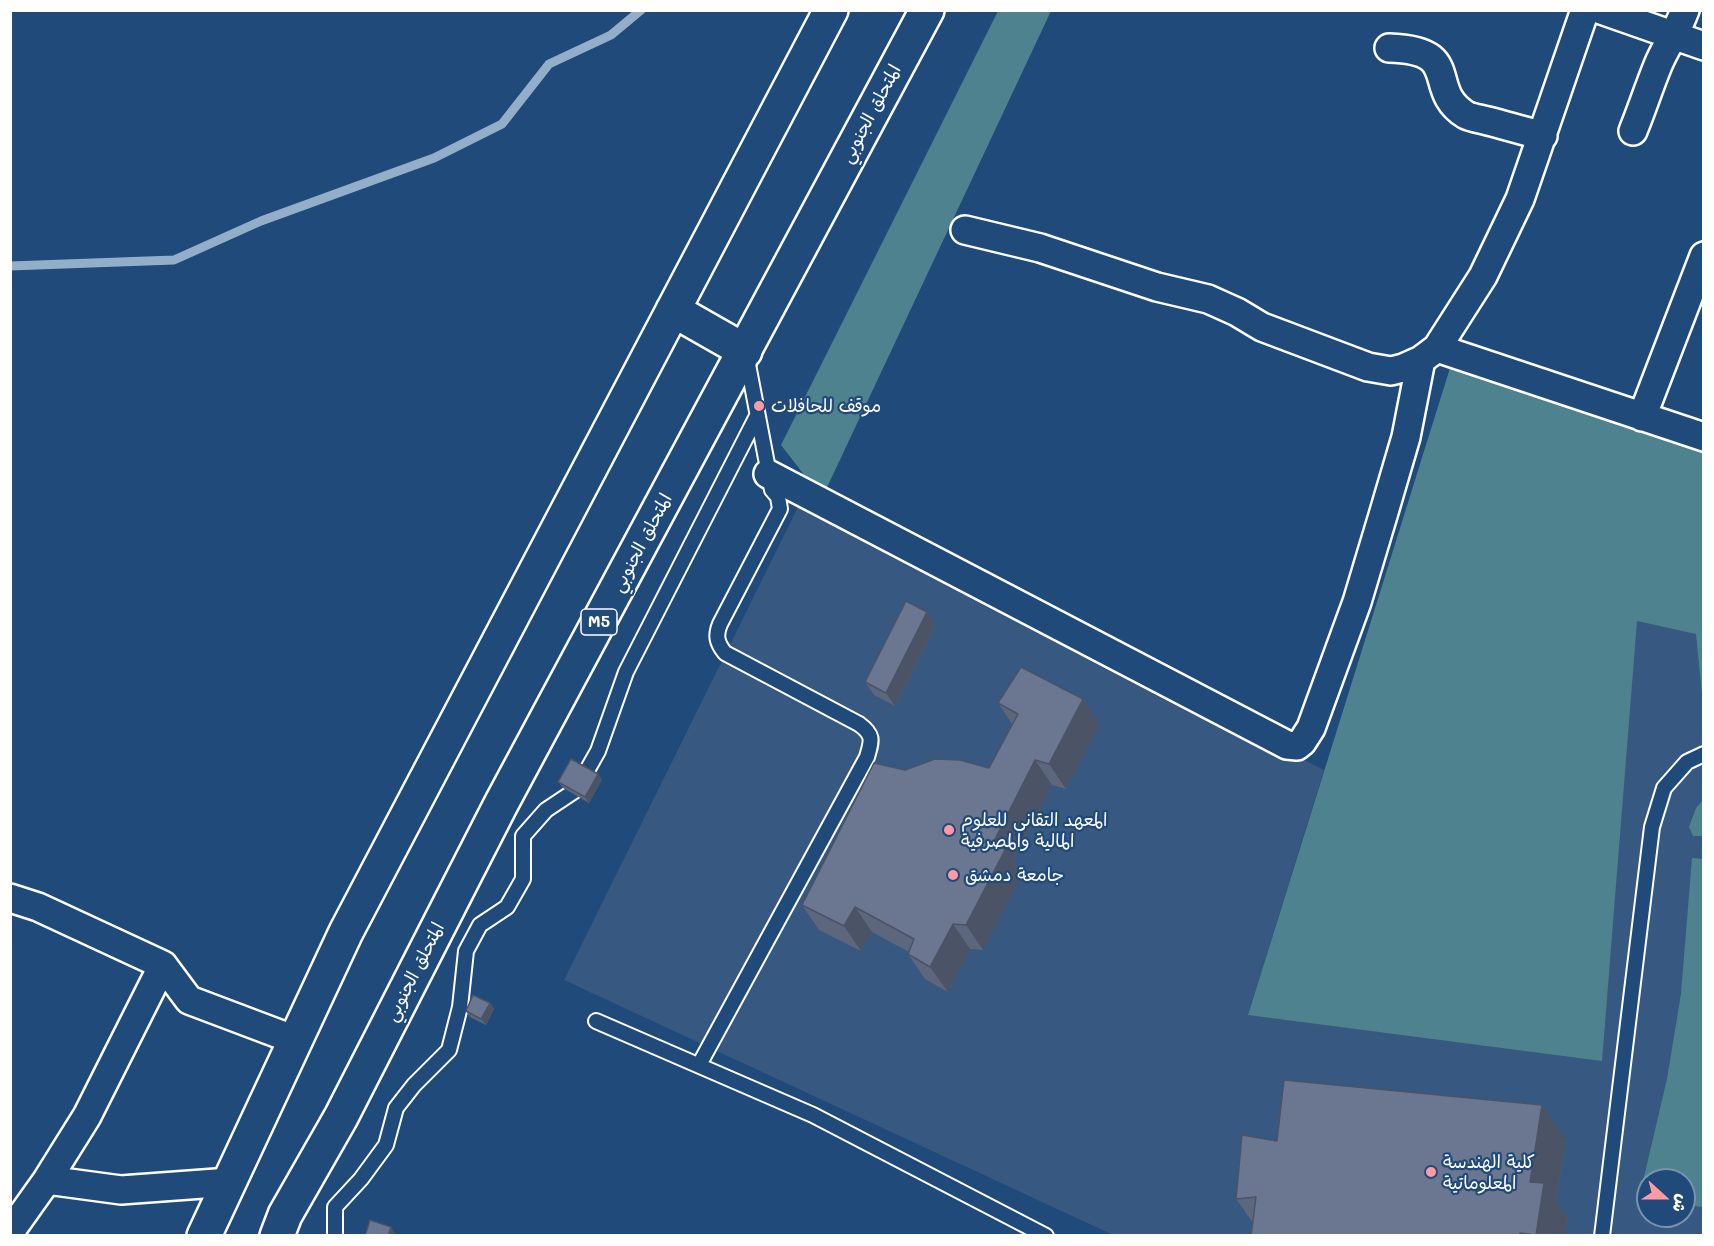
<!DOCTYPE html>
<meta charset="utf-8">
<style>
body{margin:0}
#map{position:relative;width:1714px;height:1246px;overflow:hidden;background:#1f4a7a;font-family:Mali,"Playpen Sans Arabic",sans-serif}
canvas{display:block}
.frame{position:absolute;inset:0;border:12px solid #fff;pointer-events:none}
.north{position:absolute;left:1636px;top:1168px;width:60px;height:60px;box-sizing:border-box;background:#1f4a7a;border:2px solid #7992af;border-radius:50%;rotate:111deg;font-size:16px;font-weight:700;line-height:24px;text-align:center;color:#fff}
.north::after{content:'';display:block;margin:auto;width:21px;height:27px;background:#ff9aa2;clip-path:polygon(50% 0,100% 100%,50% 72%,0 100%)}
</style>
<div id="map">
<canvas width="1714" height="1246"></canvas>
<div class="frame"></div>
<div class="north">ش</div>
</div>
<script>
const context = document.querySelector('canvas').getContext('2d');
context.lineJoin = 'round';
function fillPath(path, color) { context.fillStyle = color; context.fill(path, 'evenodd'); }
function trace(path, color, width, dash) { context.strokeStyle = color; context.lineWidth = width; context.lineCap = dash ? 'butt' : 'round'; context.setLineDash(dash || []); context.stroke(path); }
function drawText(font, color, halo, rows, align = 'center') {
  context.font = font + ' Mali,"Playpen Sans Arabic",sans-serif'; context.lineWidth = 4.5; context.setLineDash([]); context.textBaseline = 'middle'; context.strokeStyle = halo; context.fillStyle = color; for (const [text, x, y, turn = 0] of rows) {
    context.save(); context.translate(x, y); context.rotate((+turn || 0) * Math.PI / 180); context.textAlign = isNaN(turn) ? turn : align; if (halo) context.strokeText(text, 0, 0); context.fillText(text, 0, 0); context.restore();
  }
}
const built = new Path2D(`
 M 1652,432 L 1703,450 L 1703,1235 L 1113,1235 L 564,980 L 799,505 L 1324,770 L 1248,1015 ZM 1648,1180 L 1684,1180 L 1684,1216 L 1648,1216 Z`);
const green = new Path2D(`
 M 998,11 L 1051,11 L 822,498 L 781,445 Z
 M 1450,368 L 1703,450 L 1703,705 L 1696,634 L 1637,621 L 1602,1061 L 1248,1015 Z
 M 1703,800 L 1703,836 L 1693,836 L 1689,827 L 1696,808 Z
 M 1692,858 L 1704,859 L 1703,1207 L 1684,1205 L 1684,1180 L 1648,1180 L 1648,1200 L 1640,1194 L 1667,1079 L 1681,994 Z`);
const stream = new Path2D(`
 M 10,266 L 174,260 L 261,221 L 434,158 L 502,124 L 549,64 L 611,35 L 641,10`);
const service = new Path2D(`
 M 596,1021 L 813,1115 L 1046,1236
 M 699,1065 L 867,757 C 872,740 874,735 859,724 L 725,653 C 717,643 715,636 720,624 L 780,509 L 778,497 L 772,490 L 747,359
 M 335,1236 L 335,1207 L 361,1179 L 386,1145 L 396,1108 L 414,1085 L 449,1050 L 460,1007 L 466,951 L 480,925 L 507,907 L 523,879 L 523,836 L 546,810 L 576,790 L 598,751 L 626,672 L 757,416
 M 1602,1236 L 1652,827 L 1664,788 L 1687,762 L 1704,754`);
const minor = new Path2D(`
 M 1601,10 L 1704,46
 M 1389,48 C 1465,50 1424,89 1466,115 C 1472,118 1481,119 1488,121 C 1507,126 1525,131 1543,136
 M 1633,131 C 1642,109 1649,87 1658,65 C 1666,46 1678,30 1685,10
 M 965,230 L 1040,248 L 1157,287 L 1208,299 L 1237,312 L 1262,327 L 1368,367 L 1391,371 L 1403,368 L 1421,360 L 1437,348 L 1483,276 L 1520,199 L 1585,10
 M 1437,348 L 1704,437
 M 1642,417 L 1704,256
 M 768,474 L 1287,745 L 1297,746 L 1302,742 L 1311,728 L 1357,602 L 1384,512 L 1406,437 L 1421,360
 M 10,898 L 38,907 L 163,965 L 189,1000 L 295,1040
 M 47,1180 L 121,1190 L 230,1182
 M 10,1232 L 47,1180 L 87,1116 L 163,965`);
const motorway = new Path2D(`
 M 673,310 L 745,351
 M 204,1236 L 346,932 L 831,10
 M 277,1236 L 285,1215 L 341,1117 L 501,804 L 927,10`);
const wall = new Path2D(`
 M 936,624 L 895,706 L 874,695 L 865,682 Z
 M 1083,699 L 1100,724 L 1066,789 L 1052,785 L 1013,861 L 1022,874 L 983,950 L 970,949 L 948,992 L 925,979 L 908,954 L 909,952 L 872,932 L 861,951 L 819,930 L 802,905 L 905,770 L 989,768 L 1012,724 L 998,703 Z
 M 598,774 L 602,780 L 589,803 L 563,788 L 558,782 Z
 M 490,1003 L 494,1009 L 486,1025 L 470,1017 L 466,1011 Z
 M 1566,1139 L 1556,1201 L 1568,1218 L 1565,1236 L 1251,1236 L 1253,1223 L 1236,1199 L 1277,1141 Z`);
const shadedWall = new Path2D(`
 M 927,612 L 936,624 L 895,706 L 886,693 Z
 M 1083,699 L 1100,724 L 1066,789 L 1049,764 Z
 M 1035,760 L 1052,785 L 1013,861 L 1022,874 L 983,950 L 966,925 L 994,841 Z
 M 598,774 L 602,780 L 589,803 L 585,797 Z
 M 855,907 L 872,932 L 861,951 L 844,926 Z
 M 953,924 L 970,949 L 948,992 L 930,967 Z
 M 490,1003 L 494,1009 L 486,1025 L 481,1019 Z
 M 1542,1105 L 1566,1139 L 1556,1201 L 1568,1218 L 1565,1236 L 1536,1236 L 1530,1182 Z
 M 391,1227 L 395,1233 L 394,1236 L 388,1236 Z`);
const building = new Path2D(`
 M 906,601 L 927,612 L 886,693 L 865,682 Z
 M 1021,667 L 1083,699 L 1049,764 L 1035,760 L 994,841 L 1005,850 L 966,925 L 953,924 L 930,967 L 908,954 L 914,939 L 855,907 L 844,926 L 802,905 L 874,763 L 905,770 L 935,759 L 960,760 L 989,768 L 1018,714 L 998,703 Z
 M 571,759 L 598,774 L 585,797 L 558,782 Z
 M 473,995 L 490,1003 L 481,1019 L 466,1011 Z
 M 1284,1080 L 1542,1105 L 1530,1182 L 1544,1183 L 1536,1235 L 1520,1233 L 1520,1236 L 1251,1236 L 1256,1197 L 1236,1199 L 1242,1135 L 1277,1141 Z
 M 370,1220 L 391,1227 L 388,1236 L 365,1236 Z`);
const markers = [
 [759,406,6,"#ff9aa2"],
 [949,830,6,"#ff9aa2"],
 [953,875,6,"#ff9aa2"],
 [1431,1172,6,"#ff9aa2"]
];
const shields = [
 [599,622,36]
];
const shieldNames = [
 ["M5",599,622]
];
const streetNames = [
 ["المتحلق الجنوبي",871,114,-62],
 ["المتحلق الجنوبي",642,543,-62],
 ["المتحلق الجنوبي",415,972,-63]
];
const poiNames = [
 ["موقف للحافلات",771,406],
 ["المعهد التقاني للعلوم",961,820],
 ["المالية والمصرفية",961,841],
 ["جامعة دمشق",965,875],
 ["كلية الهندسة",1443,1162],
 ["المعلوماتية",1443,1183]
];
fillPath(built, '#365881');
fillPath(green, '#4f828f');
trace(stream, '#92aec9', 9);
trace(service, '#fff', 18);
trace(minor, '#fff', 32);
trace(motorway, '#fff', 38);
trace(service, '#1f4a7a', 14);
trace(minor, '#1f4a7a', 27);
trace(motorway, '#1f4a7a', 33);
fillPath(wall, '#5c667d');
fillPath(shadedWall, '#4b5366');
fillPath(building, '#6b7791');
trace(building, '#4b5366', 1.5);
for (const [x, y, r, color] of markers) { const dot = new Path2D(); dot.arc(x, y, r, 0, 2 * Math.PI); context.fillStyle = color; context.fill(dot); trace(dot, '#1f4a7a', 2); }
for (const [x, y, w] of shields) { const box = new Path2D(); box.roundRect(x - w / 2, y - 13, w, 26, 4.5); context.fillStyle = '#1f4a7a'; context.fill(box); trace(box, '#fff', 1.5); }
drawText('bold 16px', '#fff', null, shieldNames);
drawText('18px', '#fff', '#1f4a7a', streetNames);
drawText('18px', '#fff', '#1f4a7a', poiNames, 'left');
</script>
